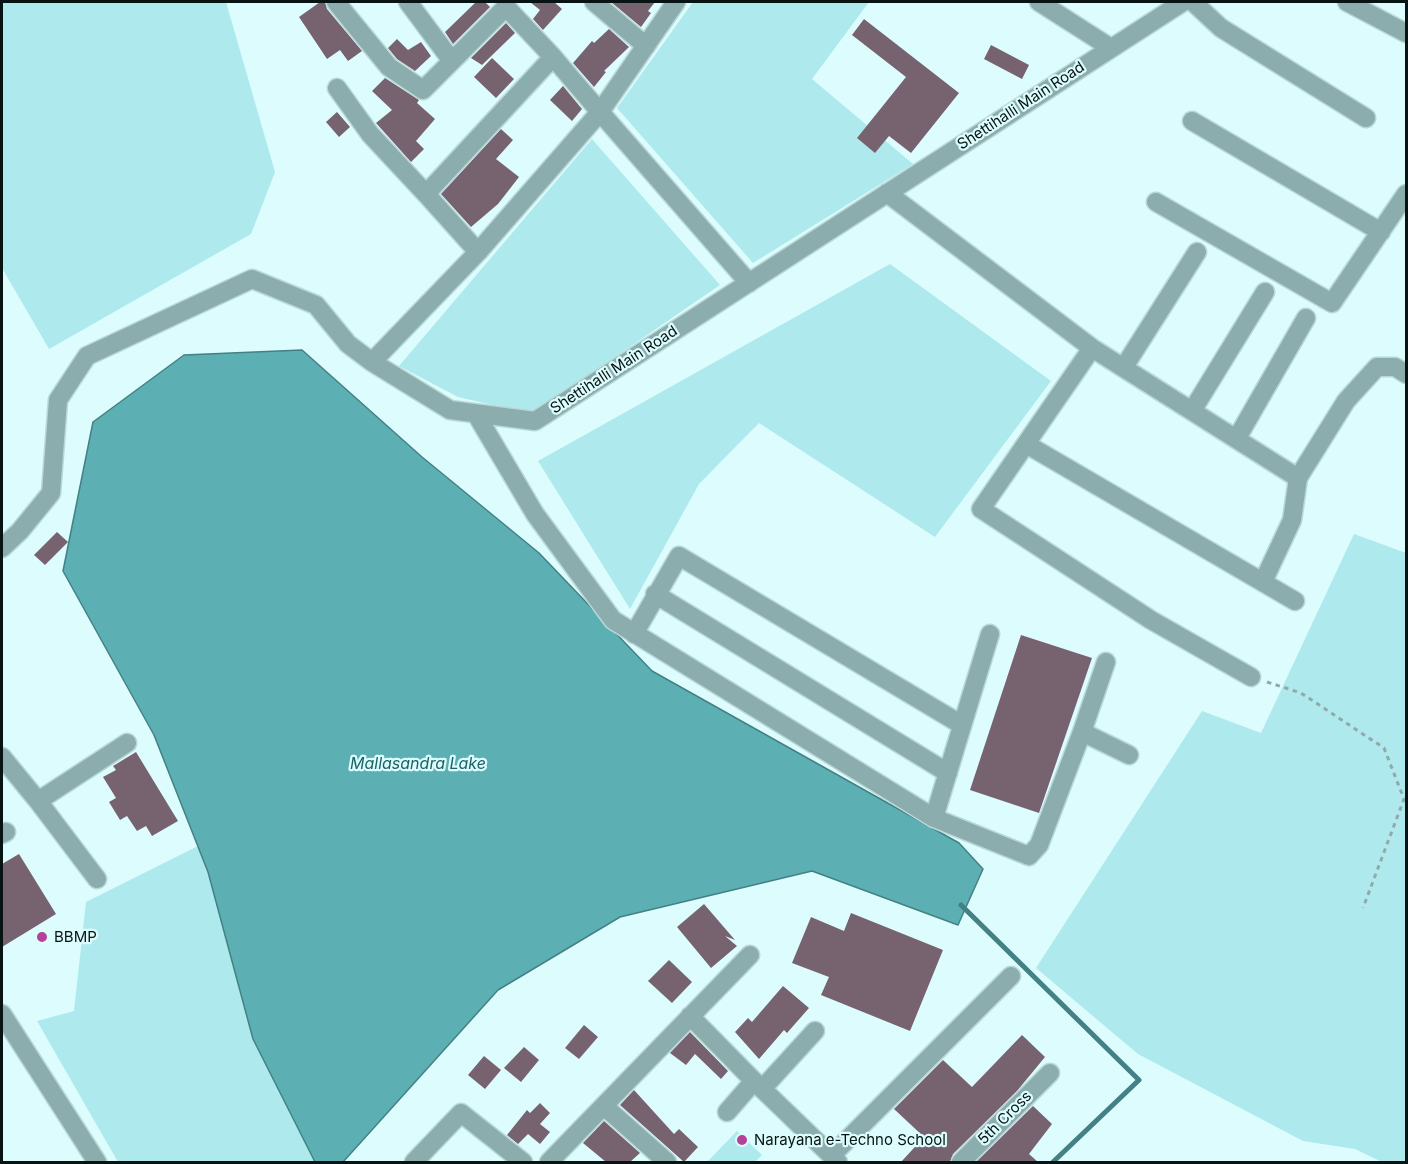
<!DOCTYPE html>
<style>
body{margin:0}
#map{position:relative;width:1408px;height:1164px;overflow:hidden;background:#dcfcfd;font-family:Inter,sans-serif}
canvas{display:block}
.frame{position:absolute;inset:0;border:3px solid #081313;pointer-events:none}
</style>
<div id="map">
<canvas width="1408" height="1164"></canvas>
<div class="frame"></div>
</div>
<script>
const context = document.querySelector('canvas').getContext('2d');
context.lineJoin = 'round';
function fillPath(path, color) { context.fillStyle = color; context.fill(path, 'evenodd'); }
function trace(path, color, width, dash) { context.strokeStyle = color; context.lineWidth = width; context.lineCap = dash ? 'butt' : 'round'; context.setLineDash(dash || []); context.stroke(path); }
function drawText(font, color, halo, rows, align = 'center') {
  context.font = font + ' Inter,sans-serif'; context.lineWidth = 4.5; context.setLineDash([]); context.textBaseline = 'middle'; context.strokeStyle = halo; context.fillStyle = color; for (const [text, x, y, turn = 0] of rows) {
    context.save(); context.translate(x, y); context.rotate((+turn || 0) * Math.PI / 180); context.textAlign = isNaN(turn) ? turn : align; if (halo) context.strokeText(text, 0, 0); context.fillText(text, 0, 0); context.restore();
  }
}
const green = new Path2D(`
 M 2,2 L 226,2 L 275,172 L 251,234 L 49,349 L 2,268 Z
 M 693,2 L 869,2 L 812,79 L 913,164 L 753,263 L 617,108 Z
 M 592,139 L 720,285 L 532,414 L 458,397 L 399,366 Z
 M 890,264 L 1051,381 L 935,537 L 759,423 L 699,484 L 630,609 L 538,461 Z
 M 1354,534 L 1406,553 L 1406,1162 L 1382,1162 L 1355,1149 L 1303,1141 L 1138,1054 L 1036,968 L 1202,711 L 1261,733 Z
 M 198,846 L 208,872 L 253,1039 L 315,1162 L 118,1162 L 37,1021 L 74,1011 L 86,902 Z
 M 737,1131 L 762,1155 L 755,1162 L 707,1162 Z`);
const water = new Path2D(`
 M 302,350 L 422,457 L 539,553 L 652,671 L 959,843 L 983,869 L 958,925 L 812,871 L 620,917 L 498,990 L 343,1162 L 315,1162 L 253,1039 L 208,872 L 154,735 L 63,571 L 93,422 L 184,355 Z`);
const stream = new Path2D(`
 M 961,905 L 1139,1080 L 1053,1162`);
const building = new Path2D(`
 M 320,2 L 325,2 L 327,9 L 362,51 L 348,61 L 340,50 L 327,59 L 299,17 Z
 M 476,2 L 485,2 L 490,7 L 453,44 L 445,32 Z
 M 530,2 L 554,2 L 562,9 L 543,30 L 533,19 L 540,10 Z
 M 611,2 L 655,2 L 648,11 L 651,13 L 641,27 Z
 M 864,19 L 959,93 L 911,153 L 889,136 L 875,153 L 857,138 L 906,77 L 852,35 Z
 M 506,23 L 515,33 L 482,65 L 471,58 Z
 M 609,29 L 629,47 L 604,71 L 606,72 L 594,87 L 573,63 L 592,41 L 594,43 Z
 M 397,39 L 408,50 L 421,42 L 431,56 L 415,71 L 397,59 L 388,48 Z
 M 991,45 L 1029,65 L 1022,79 L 984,59 Z
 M 492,58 L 514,79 L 496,98 L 474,77 Z
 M 385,78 L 419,100 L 417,103 L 435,119 L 416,141 L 424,149 L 411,162 L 376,123 L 392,110 L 372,91 Z
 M 563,86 L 582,109 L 572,121 L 550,100 Z
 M 337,112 L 350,127 L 339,137 L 326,122 Z
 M 501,129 L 513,140 L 496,159 L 519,177 L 498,204 L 471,227 L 441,194 Z
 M 57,532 L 68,542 L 45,565 L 34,555 Z
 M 1021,635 L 1092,658 L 1039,813 L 970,790 Z
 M 136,752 L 178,821 L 152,836 L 146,826 L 137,831 L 127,816 L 120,820 L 109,802 L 116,798 L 103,777 L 116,770 L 113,766 Z
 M 19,854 L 56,914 L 2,947 L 2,864 Z
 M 704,904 L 735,940 L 725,936 L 737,946 L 711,968 L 677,927 Z
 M 851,913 L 943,950 L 910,1031 L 821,995 L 829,977 L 792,963 L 811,917 L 844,931 Z
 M 669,960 L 692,982 L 672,1003 L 648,981 Z
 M 783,986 L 809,1008 L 787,1033 L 784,1030 L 759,1059 L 735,1032 L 748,1018 L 752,1022 Z
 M 584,1025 L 598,1037 L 579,1059 L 565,1048 Z
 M 690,1032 L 728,1071 L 721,1079 L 695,1054 L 686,1065 L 670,1053 Z
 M 1022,1035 L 1045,1057 L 1017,1091 L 953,1154 L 950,1162 L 901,1162 L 924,1137 L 894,1109 L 943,1060 L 972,1087 Z
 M 524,1047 L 539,1060 L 521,1082 L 504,1068 Z
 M 484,1056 L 501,1070 L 485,1089 L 468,1075 Z
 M 634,1090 L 674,1134 L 679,1129 L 698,1147 L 684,1162 L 620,1105 Z
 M 540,1103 L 550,1113 L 540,1124 L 550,1132 L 540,1144 L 528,1134 L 518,1144 L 507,1135 L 527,1110 L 530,1113 Z
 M 1033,1106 L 1052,1124 L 1029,1154 L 1038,1162 L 976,1162 Z
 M 604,1121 L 640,1153 L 630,1162 L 606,1162 L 583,1143 Z`);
const path = new Path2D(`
 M 1267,682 L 1301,693 L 1384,748 L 1404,799 L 1363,908`);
const minor = new Path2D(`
 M 336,2 L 389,67 L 423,90 L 506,7 L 553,57 L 426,194 L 370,134 L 337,88
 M 408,2 L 452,61
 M 594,2 L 646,46
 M 676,2 L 600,112 L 749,283
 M 1039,2 L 1111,48
 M 1193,2 L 1221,28 L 1366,118
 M 1347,2 L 1406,33
 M 1192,121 L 1381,232
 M 887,193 L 1092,348 L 1298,478
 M 426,194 L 478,252
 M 1156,202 L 1332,303 L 1406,194
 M 1092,348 L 981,509 L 1151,620 L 1251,677
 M 372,362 L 478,252 L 600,112 L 553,57
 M 1124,367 L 1197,252
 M 1192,411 L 1265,292
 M 476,414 L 535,514 L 613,620 L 934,818 L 1029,856 L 1039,845 L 1082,732 L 1129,755
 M 1237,438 L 1306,318
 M 1026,444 L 1295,601
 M 2,548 L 20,531 L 51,493 L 58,400 L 87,356 L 252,279 L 316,305 L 348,344 L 372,362 L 450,410 L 535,421 L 1183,2
 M 1263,582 L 1292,520 L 1298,478 L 1346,401 L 1377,367 L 1395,367 L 1406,374
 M 655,594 L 948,773
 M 634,634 L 679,556 L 962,725
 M 1082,732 L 1106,662
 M 2,757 L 38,801 L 127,743
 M 38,801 L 97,879
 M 934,818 L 990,634
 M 2,834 L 6,832
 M 2,1014 L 97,1162
 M 690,1016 L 754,1081
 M 762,1089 L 815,1031
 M 605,1107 L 667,1162
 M 727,1112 L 754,1081 L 838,1162
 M 831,1156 L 1011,976
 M 414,1162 L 461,1113 L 523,1162
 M 549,1162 L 750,955
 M 961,1162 L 1050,1073`);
const markers = [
 [42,937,6,"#b54199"],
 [742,1140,6,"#b54199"]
];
const streetNames = [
 ["Shettihalli Main Road",1021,106,-33],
 ["Shettihalli Main Road",614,370,-33],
 ["5th Cross",1005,1118,-45]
];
const poiNames = [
 ["BBMP",54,937],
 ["Narayana e-Techno School",754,1140]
];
const waterNames = [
 ["Mallasandra Lake",418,764]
];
fillPath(green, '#aeeaed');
fillPath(water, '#5cb0b4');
trace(water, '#438184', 1.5);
trace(stream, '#438184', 5);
fillPath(building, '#776370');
trace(minor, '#bad7d8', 21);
trace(path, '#91a9aa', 3, [4.5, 4.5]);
trace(minor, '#8badae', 18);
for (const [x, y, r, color] of markers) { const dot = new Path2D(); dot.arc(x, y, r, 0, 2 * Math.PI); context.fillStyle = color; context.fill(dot); trace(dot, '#dcfcfd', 2); }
drawText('15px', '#081313', '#dcfcfd', streetNames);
drawText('15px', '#081313', '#dcfcfd', poiNames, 'left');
drawText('italic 16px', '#1c6265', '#dcfcfd', waterNames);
</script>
